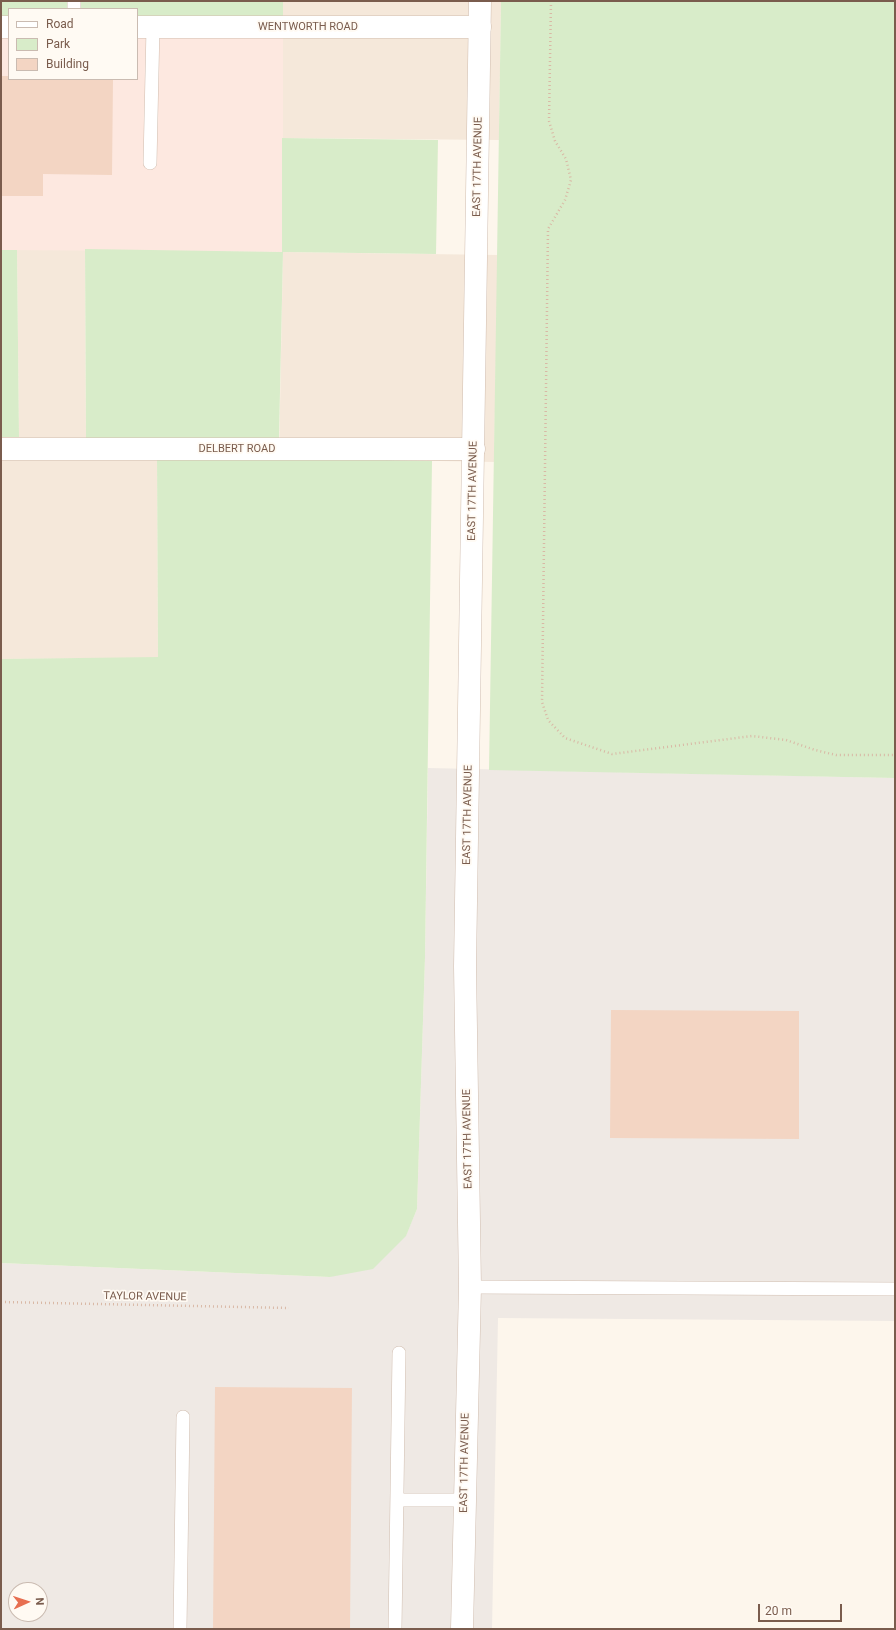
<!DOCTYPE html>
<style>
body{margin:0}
#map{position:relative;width:896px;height:1630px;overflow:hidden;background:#fdf6ec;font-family:Roboto,sans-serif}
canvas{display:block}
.frame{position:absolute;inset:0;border:2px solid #7a5c4d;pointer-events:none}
.legend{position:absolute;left:8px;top:8px;width:130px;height:72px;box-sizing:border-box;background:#fffaf3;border:1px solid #cabbb1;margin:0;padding:5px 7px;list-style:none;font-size:12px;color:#7a5c4d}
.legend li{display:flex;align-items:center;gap:8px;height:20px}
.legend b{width:20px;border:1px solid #cabbb1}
.north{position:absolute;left:8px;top:1582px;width:40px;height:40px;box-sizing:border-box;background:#fffaf3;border:1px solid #cabbb1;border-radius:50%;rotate:87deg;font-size:11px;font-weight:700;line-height:16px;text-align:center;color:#7a5c4d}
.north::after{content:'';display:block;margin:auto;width:14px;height:18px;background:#e76f51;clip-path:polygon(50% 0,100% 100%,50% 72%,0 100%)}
.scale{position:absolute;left:758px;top:1604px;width:84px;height:18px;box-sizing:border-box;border:2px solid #7a5c4d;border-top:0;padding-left:5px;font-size:12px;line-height:14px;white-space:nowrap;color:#7a5c4d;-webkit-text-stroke:3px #fffaf3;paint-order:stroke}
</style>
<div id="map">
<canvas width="896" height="1630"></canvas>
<div class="frame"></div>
<ul class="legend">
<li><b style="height:5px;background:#fff"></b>Road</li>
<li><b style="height:11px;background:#d8ecc9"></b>Park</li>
<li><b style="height:11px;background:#f3d5c3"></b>Building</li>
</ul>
<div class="north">N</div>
<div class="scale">20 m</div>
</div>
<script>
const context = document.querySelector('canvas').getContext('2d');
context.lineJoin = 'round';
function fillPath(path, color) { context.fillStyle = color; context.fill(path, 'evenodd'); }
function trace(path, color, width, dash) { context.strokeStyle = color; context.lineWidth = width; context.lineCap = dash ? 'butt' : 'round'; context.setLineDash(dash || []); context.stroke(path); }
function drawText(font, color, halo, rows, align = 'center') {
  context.font = font + ' Roboto,sans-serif'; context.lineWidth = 3.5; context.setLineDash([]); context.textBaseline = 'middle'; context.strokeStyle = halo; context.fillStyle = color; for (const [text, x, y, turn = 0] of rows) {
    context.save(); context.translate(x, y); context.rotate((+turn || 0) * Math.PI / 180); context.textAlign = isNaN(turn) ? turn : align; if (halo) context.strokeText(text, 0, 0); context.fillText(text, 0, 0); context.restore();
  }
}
const residential = new Path2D(`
 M 283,1 L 501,1 L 499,140 L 282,138 Z
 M 85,249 L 86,439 L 157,439 L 158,658 L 1,659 L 1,437 L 19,437 L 17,250 Z
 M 283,252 L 498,255 L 494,462 L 279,458 Z`);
const commercial = new Path2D(`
 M 1,16 L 9,16 L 9,79 L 137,79 L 137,17 L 283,19 L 283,252 L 1,250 Z`);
const industrial = new Path2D(`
 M 428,768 L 895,778 L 895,1321 L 498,1318 L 492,1629 L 1,1629 L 1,1263 L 330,1277 L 406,1235 L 417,1209 L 425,957 ZM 16,1590 L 40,1590 L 40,1614 L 16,1614 Z`);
const green = new Path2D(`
 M 1,1 L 283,1 L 283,19 L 137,17 L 137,9 L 9,9 L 9,16 L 1,16 Z
 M 501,1 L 895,1 L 895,778 L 489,770 Z
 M 282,138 L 438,140 L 436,254 L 283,252 L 279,438 L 86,439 L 85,249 L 282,252 Z
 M 1,250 L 17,250 L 19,437 L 1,437 Z
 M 157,455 L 432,461 L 425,957 L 417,1209 L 406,1236 L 373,1269 L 330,1277 L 1,1263 L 1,659 L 158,657 Z`);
const building = new Path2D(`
 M 1,76 L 9,76 L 9,79 L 113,79 L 112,175 L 43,174 L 43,196 L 1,196 Z
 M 611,1010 L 799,1011 L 799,1139 L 610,1138 Z
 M 215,1387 L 352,1388 L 350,1629 L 213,1629 Z`);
const path = new Path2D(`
 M 551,1 L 549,121 L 555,141 L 566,159 L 571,180 L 565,200 L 548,229 L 542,702 L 548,720 L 565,738 L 612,754 L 752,736 L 786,740 L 815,750 L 836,755 L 895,755
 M 1,1302 L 289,1308`);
const service = new Path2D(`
 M 74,1 L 74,9
 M 150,163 L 153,27
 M 470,1287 L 895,1289
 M 397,1500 L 464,1500
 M 180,1629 L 183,1417
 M 395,1629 L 399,1353`);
const minor = new Path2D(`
 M 1,27 L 9,27
 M 137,27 L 480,27
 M 1,449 L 474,449`);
const tertiary = new Path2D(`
 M 462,1629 L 470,1287 L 465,966 L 480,1`);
const streetNames = [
 ["WENTWORTH ROAD",308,27],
 ["EAST 17TH AVENUE",478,167,-89],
 ["DELBERT ROAD",237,449],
 ["EAST 17TH AVENUE",473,491,-89],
 ["EAST 17TH AVENUE",468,815,-89],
 ["EAST 17TH AVENUE",468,1139,-91],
 ["TAYLOR AVENUE",145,1297,1],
 ["EAST 17TH AVENUE",465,1463,-89]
];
fillPath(residential, '#f5e8da');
fillPath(commercial, '#fde8e0');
fillPath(industrial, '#efe9e4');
fillPath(green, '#d8ecc9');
fillPath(building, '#f3d5c3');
trace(service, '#d1beb0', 14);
trace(minor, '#d1beb0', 23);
trace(tertiary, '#d1beb0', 23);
trace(path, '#d9b8a5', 2.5, [1, 3]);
trace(service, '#fff', 13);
trace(minor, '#fff', 22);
trace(tertiary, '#fff', 22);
drawText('11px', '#7a5c4d', '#fffaf3', streetNames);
</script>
